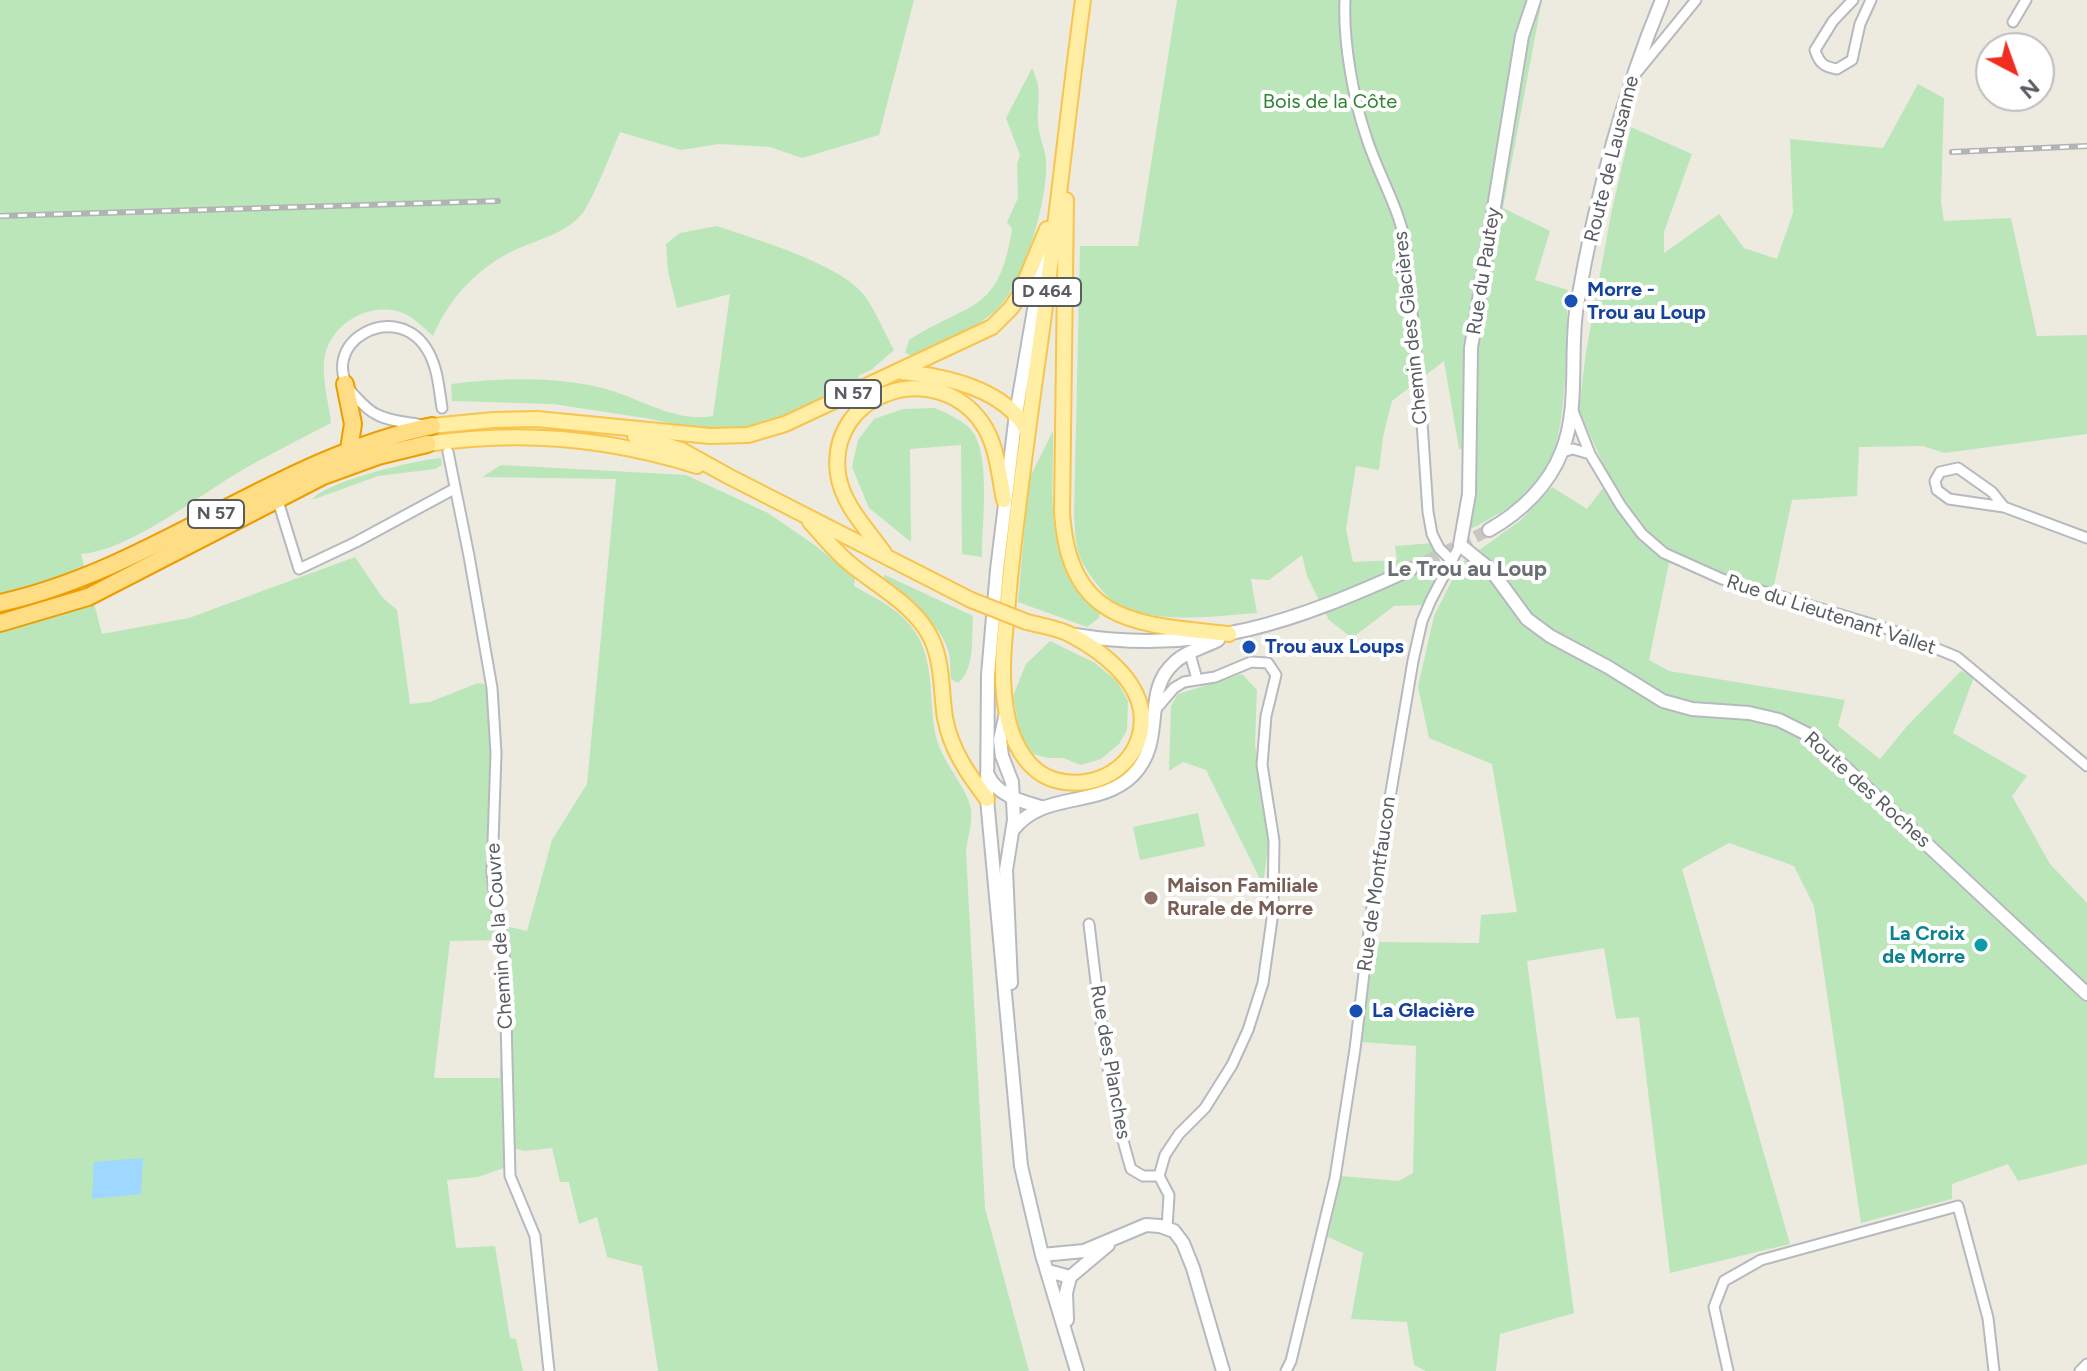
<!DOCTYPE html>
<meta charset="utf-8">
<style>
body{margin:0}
#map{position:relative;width:2087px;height:1371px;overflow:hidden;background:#edeae0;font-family:Figtree,sans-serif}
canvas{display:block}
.north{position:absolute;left:1975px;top:32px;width:80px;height:80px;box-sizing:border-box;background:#fff;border:2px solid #bdbec0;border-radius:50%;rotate:139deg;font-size:22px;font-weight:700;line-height:32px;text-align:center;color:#595d62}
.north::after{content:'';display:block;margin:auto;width:28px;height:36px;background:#f12d21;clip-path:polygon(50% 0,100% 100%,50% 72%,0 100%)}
</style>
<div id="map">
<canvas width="2087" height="1371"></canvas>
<div class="north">N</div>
</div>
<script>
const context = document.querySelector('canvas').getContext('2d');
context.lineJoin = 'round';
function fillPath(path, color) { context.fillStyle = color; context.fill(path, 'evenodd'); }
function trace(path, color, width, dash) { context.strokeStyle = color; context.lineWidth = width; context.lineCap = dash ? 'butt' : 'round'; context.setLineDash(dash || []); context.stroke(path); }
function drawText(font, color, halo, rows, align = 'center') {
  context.font = font + ' Figtree,sans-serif'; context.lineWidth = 8; context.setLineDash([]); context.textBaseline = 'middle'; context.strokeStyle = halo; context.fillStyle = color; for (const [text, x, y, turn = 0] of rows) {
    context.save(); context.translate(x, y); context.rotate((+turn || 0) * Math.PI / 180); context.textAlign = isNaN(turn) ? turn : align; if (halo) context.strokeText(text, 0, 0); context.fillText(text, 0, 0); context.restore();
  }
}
const green = new Path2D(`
 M 0,0 L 914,0 L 879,135 L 802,158 L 770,147 L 719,144 L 681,150 L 620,132 C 612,150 592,203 581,215 C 564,234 539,239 517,249 C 478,267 450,297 433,336 C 424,328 414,318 403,313 C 370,300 328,324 324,361 C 322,380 329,404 331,423 C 302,438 272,453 244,469 C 199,495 131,550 81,554 L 102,634 L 189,618 L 355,557 L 382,597 L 397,610 L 410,704 L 430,702 L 478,683 L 494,686 C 498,719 500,751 499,785 C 498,832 491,880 505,926 L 527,931 L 552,840 L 587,784 L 616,479 L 482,477 L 501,465 L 686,475 L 768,513 L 816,546 L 855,578 L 854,586 C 875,598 899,609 913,629 C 936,660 928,702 936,737 C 942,762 967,787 971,809 C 973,822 967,840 966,852 L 985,1208 L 1029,1371 L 658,1371 L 642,1266 L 607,1257 L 597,1217 L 579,1224 L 569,1182 L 560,1182 L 552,1148 L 525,1151 L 516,1149 L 504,1168 L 478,1177 L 447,1180 L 456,1248 L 495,1246 L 510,1338 L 516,1339 L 523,1371 L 0,1371 ZM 497,940 C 510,964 501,1047 500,1078 L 434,1078 L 450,941 Z
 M 1177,0 L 1542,0 L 1503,208 L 1550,231 L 1535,280 L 1568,290 C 1566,338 1569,436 1544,475 C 1529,499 1493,517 1469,530 L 1478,446 L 1459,449 L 1444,361 L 1392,401 L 1383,437 L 1379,470 L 1356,466 L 1346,529 L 1353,562 L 1397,560 L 1395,546 L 1433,543 L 1440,571 L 1423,605 L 1394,606 L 1352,638 L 1329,620 L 1307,576 L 1302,555 L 1269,580 L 1251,579 L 1257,613 C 1217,616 1147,626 1113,601 C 1103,594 1088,573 1082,562 C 1075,548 1075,530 1074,514 L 1080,246 L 1138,246 Z
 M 1032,68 C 1043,92 1037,97 1038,121 C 1038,136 1046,149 1046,163 C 1048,199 1024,282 999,307 C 977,330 941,341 914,356 L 905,353 L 909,340 C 970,301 999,314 1012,229 L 1007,222 L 1018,198 L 1017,164 L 1020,155 L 1006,118 Z
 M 1918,84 L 1944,98 L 1941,203 L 1944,221 L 2011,218 L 2037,336 L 2087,335 L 2087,434 L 1944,453 L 1923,446 L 1859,447 L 1857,496 L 1792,500 L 1773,590 L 1669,563 L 1649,660 L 1669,671 L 1845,700 L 1838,726 L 1880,759 L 1907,726 L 1961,671 L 1974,677 L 1953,733 L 2027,776 L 2012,796 L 2050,864 L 2087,903 L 2087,1164 L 2018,1181 L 2008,1164 L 1952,1184 L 1952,1199 L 1861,1223 L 1814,906 L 1794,866 L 1729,843 L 1682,869 L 1790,1244 L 1670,1273 L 1639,1017 L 1616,1019 L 1604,948 L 1527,961 L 1574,1313 L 1500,1334 L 1496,1371 L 1426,1371 L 1414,1365 L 1407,1322 L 1351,1319 L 1363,1253 L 1328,1237 L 1341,1176 L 1399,1181 L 1413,1173 L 1416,1046 L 1361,1042 L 1375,942 L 1479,943 L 1481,915 L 1517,912 L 1492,764 L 1429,738 L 1418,687 L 1434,616 L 1460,564 L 1521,520 L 1552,487 L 1587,509 L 1610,479 L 1579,410 L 1586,352 L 1611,214 L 1631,127 L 1692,154 L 1664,232 L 1664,253 L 1719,214 L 1744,248 L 1777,259 L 1793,213 L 1790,139 L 1883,148 Z
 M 717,226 C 753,238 842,265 864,295 C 876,311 884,332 894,350 L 871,370 L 858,376 L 862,381 L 774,421 L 734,430 L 703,430 L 645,418 L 553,404 L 452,401 L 451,384 C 502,378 557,376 606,389 C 641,399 677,423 713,416 L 730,294 L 677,308 L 668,271 L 666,244 L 680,233 Z
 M 935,408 C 948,414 963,420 972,431 C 991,455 982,526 982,557 L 962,554 L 961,445 L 910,449 L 911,542 L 869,508 L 852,467 L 858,440 L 874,419 L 903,409 Z
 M 1053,431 C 1054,466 1048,524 1061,556 C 1070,578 1084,595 1100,612 L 1099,618 L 1087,627 L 1018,602 L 1029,479 Z
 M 441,458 L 442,465 L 435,469 L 378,476 L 312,500 C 326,481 416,460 441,458 Z
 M 885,575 L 973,616 C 971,637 976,668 958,683 L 951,679 C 950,671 951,661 949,654 C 942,621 905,602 883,579 Z
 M 1050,641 L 1095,663 L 1117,681 L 1128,701 L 1127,730 L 1119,744 L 1101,759 L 1081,765 L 1063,758 L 1048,758 L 1033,754 L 1021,738 L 1013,696 L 1026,664 Z
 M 1242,674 L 1257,690 L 1255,745 L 1269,840 L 1263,885 L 1206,770 L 1183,762 L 1169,771 L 1171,706 L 1178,694 Z
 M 1198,813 L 1205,846 L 1140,860 L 1133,827 Z`);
const water = new Path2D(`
 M 143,1158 L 141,1194 L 92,1199 L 94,1162 Z`);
const secondaryTunnel = new Path2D(`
 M 1411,569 L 1489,530`);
const street = new Path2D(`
 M 1345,0 C 1343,40 1353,98 1366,136 C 1377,172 1398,205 1405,242 L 1420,393 L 1428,512 L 1432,534 L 1439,548 L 1452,561
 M 1853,0 L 1833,21 L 1815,50 C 1819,63 1824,67 1837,69 L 1852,60 L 1860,24 L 1871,0
 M 2013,22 L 2026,0
 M 1638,71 L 1696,0
 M 1573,411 L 1590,454 L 1621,506 L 1642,534 L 1664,553 L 1722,579 L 1891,630 L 1957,657 L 2087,766
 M 424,425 C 409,422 390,422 376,414 C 367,410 360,401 353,394 C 313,344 398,295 429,353 C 438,370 439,389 442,408
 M 448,452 L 469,556 L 492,688 L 496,753 L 492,872 L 495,902 L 504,944 L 510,1176 L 535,1236 L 549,1371
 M 1562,452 L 1573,449 L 1590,454
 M 277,498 L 299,569 L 356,542 L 454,489
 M 2004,507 L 1992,492 L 1958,468 L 1940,472 L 1935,481 L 1937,490 L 1949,499 L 2004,507 L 2087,538
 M 1190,654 L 1197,679
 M 1156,709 L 1174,688 L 1184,682 L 1215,677 L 1251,662 L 1268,663 L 1276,675 L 1266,716 L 1262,765 L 1274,841 L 1273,912 L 1263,983 L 1248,1030 L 1232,1065 L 1205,1108 L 1179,1134 L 1165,1155 L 1159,1176 L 1169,1195 L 1167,1228
 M 1089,924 C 1099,1006 1107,1090 1131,1169 L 1143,1176 L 1159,1176
 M 1286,1371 L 1291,1361 L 1335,1178 L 1355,1049 L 1373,898 L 1413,661 L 1422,621 L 1431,600 L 1460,545
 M 1728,1371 L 1714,1307 L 1724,1281 L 1761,1260 L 1958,1206 L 1988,1318 L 1994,1371
 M 2080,1371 L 2087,1364`);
const secondary = new Path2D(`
 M 1534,0 L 1522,36 L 1471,348 L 1469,494 L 1460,545 L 1491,570 L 1527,619 L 1550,636 L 1608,667 L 1663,701 L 1692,709 L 1749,713 L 1779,720 L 1811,736 L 2087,994
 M 1046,240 L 1016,414 L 997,570 L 988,675 L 987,799 L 1021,1166 L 1042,1255 L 1077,1371
 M 1489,530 C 1521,512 1549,485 1562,451 C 1580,405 1569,352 1577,305 C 1595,201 1621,98 1662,0
 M 1075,635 C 1204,656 1296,621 1411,569
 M 1006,713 L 1000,740 L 1002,756 L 1012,782 L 1014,820 L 1006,870 L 1011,983
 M 988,775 C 997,795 1020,801 1041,807
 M 1013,830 C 1043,790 1099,809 1133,775 C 1167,741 1141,692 1174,663 C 1185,652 1204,647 1218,640
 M 1042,1255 L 1084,1251 L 1146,1225 L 1160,1226 L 1174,1231 L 1183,1243 L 1193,1268 L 1223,1371
 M 1048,1271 L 1070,1277 L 1108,1245
 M 1067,1320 L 1066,1293 L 1070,1277`);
const primary = new Path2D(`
 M 1066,200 L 1062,513 C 1070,626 1139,624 1229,634
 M 902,372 C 945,376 1006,389 1027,431
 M 432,426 L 493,420 L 537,419 L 710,436 L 748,435 L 785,424 L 992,327 L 1011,308 L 1019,296 L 1047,229
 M 635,436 L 681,450 L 728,476 L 971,600
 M 427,444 C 519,430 609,438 697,466
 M 810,522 C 822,535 834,550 848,562 C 876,586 916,605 932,640 C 943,665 941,693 945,718 C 951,750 968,774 987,799
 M 884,553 C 867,529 842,504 838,474 C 827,392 936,357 982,423 C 997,444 999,475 1004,500
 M 1027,622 C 1042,626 1060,628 1073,636 C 1101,651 1135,677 1141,710 C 1148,759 1101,793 1055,780 C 1025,771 1010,738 1006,709 C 999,670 1006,628 1009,589 C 1016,516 1026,444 1036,372 C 1054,248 1066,124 1083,0`);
const highway = new Path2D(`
 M 345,384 L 353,424 L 349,449
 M 0,603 C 154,569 277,458 432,426
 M 0,623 L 88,597 L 323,476 L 378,456 L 427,444`);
const rail = new Path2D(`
 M 1952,152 L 2087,146
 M 0,216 L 498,201`);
const primaryBridge = new Path2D(`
 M 971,600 L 1027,622`);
const markers = [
 [1571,301,8,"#1a4fb4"],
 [1249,647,8,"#1a4fb4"],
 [1151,898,8,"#8d6e63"],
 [1981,945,8,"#0f9aa8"],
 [1356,1011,8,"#1a4fb4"]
];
const shields = [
 [1047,292,68],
 [853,394,56],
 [216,514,56]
];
const shieldNames = [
 ["D 464",1047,292],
 ["N 57",853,394],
 ["N 57",216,514]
];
const parkNames = [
 ["Bois de la Côte",1330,102]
];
const streetNames = [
 ["Route de Lausanne",1612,159,-76],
 ["Rue du Pautey",1484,271,-81],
 ["Chemin des Glacières",1411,328,-96],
 ["Rue du Lieutenant Vallet",1831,615,18],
 ["Route des Roches",1867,790,42],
 ["Rue de Montfaucon",1377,884,-82],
 ["Chemin de la Couvre",500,936,-94],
 ["Rue des Planches",1110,1062,80]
];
const transitNames = [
 ["Morre -",1587,290],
 ["Trou au Loup",1587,313],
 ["Trou aux Loups",1265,647],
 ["La Glacière",1372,1011]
];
const educationNames = [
 ["Maison Familiale",1167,886],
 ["Rurale de Morre",1167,909]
];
const cultureNames = [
 ["La Croix",1965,934],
 ["de Morre",1965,957]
];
const neighbourhoodNames = [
 ["Le Trou au Loup",1467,570]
];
fillPath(green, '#bbe6ba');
fillPath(water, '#9ed7ff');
trace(secondaryTunnel, '#c8c7c0', 12, [12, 6]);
trace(street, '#b6b9be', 13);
trace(secondary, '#b6bac0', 16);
trace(primary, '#f8c44e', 18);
trace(highway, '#ed9d00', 20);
trace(street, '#fff', 9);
trace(secondary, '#fff', 12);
trace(primary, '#ffeea3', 14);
trace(highway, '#ffdd85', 16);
trace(rail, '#b2b3b3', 6);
trace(rail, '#fff', 3, [9]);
trace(primaryBridge, '#f8c44e', 18, []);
trace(primaryBridge, '#ffeea3', 14);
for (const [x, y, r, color] of markers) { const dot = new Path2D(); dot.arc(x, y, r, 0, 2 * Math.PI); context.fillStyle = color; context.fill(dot); trace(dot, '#fff', 3); }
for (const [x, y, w] of shields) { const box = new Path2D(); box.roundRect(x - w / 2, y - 14, w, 28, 6); context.fillStyle = '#fff'; context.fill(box); trace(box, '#595d62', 2); }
drawText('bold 18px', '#595d62', null, shieldNames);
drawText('20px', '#2f8331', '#fff', parkNames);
drawText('20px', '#595d62', '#fff', streetNames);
drawText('bold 20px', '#164399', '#fff', transitNames, 'left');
drawText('bold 20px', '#785e54', '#fff', educationNames, 'left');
drawText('bold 20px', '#0d838f', '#fff', cultureNames, 'right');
drawText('bold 22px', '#6a6f74', '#fff', neighbourhoodNames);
</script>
